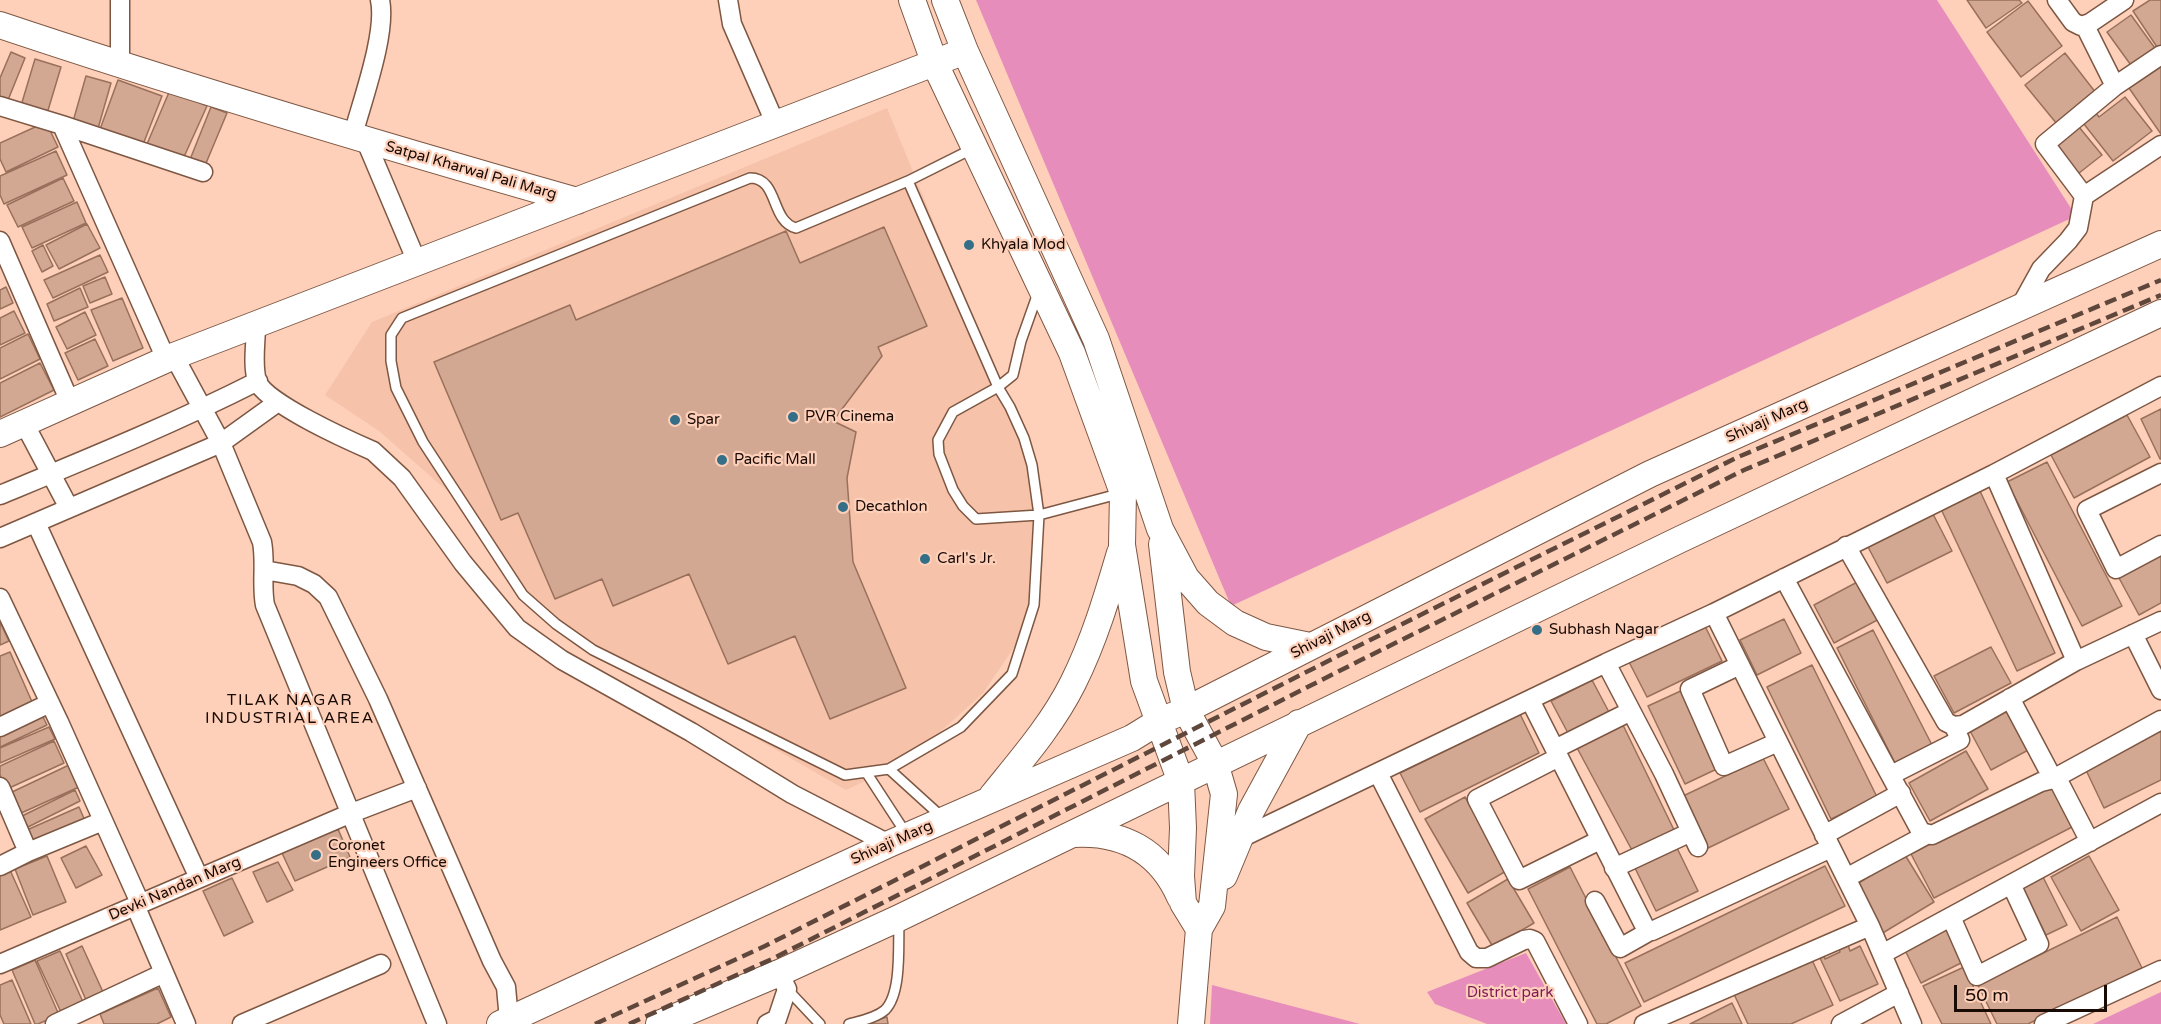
<!DOCTYPE html>
<style>
body{margin:0}
#map{position:relative;width:2161px;height:1024px;overflow:hidden;background:#fed0ba;font-family:"Varela Round",sans-serif}
canvas{display:block}
.scale{position:absolute;left:1954px;top:985px;width:153px;height:27px;box-sizing:border-box;border:3px solid #190a04;border-top:0;padding-left:8px;font-size:18px;line-height:21px;white-space:nowrap;color:#190a04;-webkit-text-stroke:4px #fed0ba;paint-order:stroke}
</style>
<div id="map">
<canvas width="2161" height="1024"></canvas>
<div class="scale">50 m</div>
</div>
<script>
const context = document.querySelector('canvas').getContext('2d');
context.lineJoin = 'round';
function fillPath(path, color) { context.fillStyle = color; context.fill(path, 'evenodd'); }
function trace(path, color, width, dash) { context.strokeStyle = color; context.lineWidth = width; context.lineCap = dash ? 'butt' : 'round'; context.setLineDash(dash || []); context.stroke(path); }
function drawText(font, color, halo, rows, align = 'center') {
  context.font = font + ' "Varela Round",sans-serif'; context.lineWidth = 4.5; context.setLineDash([]); context.textBaseline = 'middle'; context.strokeStyle = halo; context.fillStyle = color; for (const [text, x, y, turn = 0] of rows) {
    context.save(); context.translate(x, y); context.rotate((+turn || 0) * Math.PI / 180); context.textAlign = isNaN(turn) ? turn : align; if (halo) context.strokeText(text, 0, 0); context.fillText(text, 0, 0); context.restore();
  }
}
const built = new Path2D(`
 M 887,108 L 1043,490 L 1043,563 L 1028,627 L 983,693 L 909,760 L 846,790 L 597,647 L 508,583 L 469,510 L 379,431 L 325,395 L 372,322 Z`);
const green = new Path2D(`
 M 976,0 L 1937,0 L 2076,216 L 1231,606 Z
 M 1526,953 L 1566,1024 L 1487,1024 L 1435,1004 L 1427,992 Z
 M 1212,985 L 1360,1024 L 1210,1024 Z
 M 2161,992 L 2161,1024 L 2093,1024 Z`);
const building = new Path2D(`
 M 1967,0 L 2019,0 L 2022,3 L 1986,28 Z
 M 2150,0 L 2161,0 L 2161,49 L 2159,50 L 2133,11 Z
 M 2028,1 L 2062,46 L 2021,77 L 1987,32 Z
 M 2131,15 L 2157,51 L 2133,68 L 2107,32 Z
 M 11,52 L 25,58 L 6,105 L 0,103 L 0,78 Z
 M 2065,53 L 2096,93 L 2057,124 L 2025,85 Z
 M 35,59 L 61,67 L 46,117 L 20,109 Z
 M 2161,66 L 2161,134 L 2129,88 Z
 M 86,76 L 111,83 L 97,132 L 72,125 Z
 M 118,80 L 162,96 L 142,147 L 99,132 Z
 M 170,90 L 207,106 L 183,159 L 147,144 Z
 M 2125,97 L 2152,131 L 2113,161 L 2080,119 L 2093,109 L 2099,117 Z
 M 211,107 L 227,113 L 204,168 L 189,162 Z
 M 46,122 L 58,147 L 6,172 L 0,159 L 0,143 Z
 M 2079,127 L 2102,155 L 2074,177 L 2052,149 Z
 M 56,151 L 67,175 L 4,204 L 0,195 L 0,176 Z
 M 63,178 L 74,201 L 18,227 L 7,205 Z
 M 77,202 L 86,223 L 32,248 L 22,227 Z
 M 87,224 L 100,248 L 59,269 L 46,245 Z
 M 884,227 L 927,326 L 878,347 L 882,356 L 833,421 L 856,432 L 847,478 L 853,562 L 906,688 L 830,719 L 795,636 L 728,664 L 689,574 L 613,606 L 602,579 L 555,599 L 518,513 L 501,520 L 434,362 L 570,305 L 576,320 L 786,231 L 800,263 Z
 M 43,245 L 53,266 L 42,272 L 32,251 Z
 M 100,255 L 108,272 L 53,298 L 44,280 Z
 M 105,277 L 112,294 L 90,303 L 83,286 Z
 M 6,287 L 13,303 L 0,309 L 0,290 Z
 M 80,288 L 88,307 L 54,321 L 47,304 Z
 M 122,298 L 143,348 L 113,361 L 91,310 Z
 M 14,311 L 25,333 L 0,345 L 0,318 Z
 M 85,312 L 96,335 L 67,349 L 56,327 Z
 M 28,334 L 40,359 L 0,379 L 0,348 Z
 M 95,339 L 108,366 L 78,380 L 65,353 Z
 M 40,363 L 54,390 L 0,417 L 0,383 Z
 M 2161,409 L 2161,459 L 2160,459 L 2141,419 Z
 M 2127,415 L 2150,457 L 2074,498 L 2051,455 Z
 M 2047,462 L 2122,606 L 2082,626 L 2007,482 Z
 M 1980,491 L 2055,653 L 2017,671 L 1941,509 Z
 M 1933,514 L 1952,551 L 1887,583 L 1868,547 Z
 M 2161,555 L 2161,603 L 2139,615 L 2119,578 Z
 M 1863,579 L 1883,617 L 1834,643 L 1814,605 Z
 M 1784,619 L 1801,653 L 1757,675 L 1740,640 Z
 M 0,622 L 9,641 L 0,645 Z
 M 1704,624 L 1722,661 L 1647,697 L 1628,660 Z
 M 1873,630 L 1932,745 L 1895,763 L 1837,648 Z
 M 1991,647 L 2011,683 L 1954,713 L 1934,676 Z
 M 10,652 L 33,704 L 0,718 L 0,656 Z
 M 1812,665 L 1877,797 L 1831,819 L 1767,687 Z
 M 1592,680 L 1610,714 L 1569,735 L 1551,701 Z
 M 1685,689 L 1721,767 L 1685,784 L 1648,706 Z
 M 2011,707 L 2032,748 L 1991,770 L 1969,729 Z
 M 40,711 L 47,725 L 0,747 L 0,730 Z
 M 1520,714 L 1539,753 L 1420,812 L 1400,773 Z
 M 1621,721 L 1676,834 L 1634,854 L 1576,746 Z
 M 49,727 L 55,739 L 0,763 L 0,748 Z
 M 2161,731 L 2161,780 L 2104,808 L 2085,768 Z
 M 54,741 L 64,763 L 7,789 L 0,775 L 0,766 Z
 M 1966,751 L 1988,789 L 1930,821 L 1909,783 Z
 M 1763,758 L 1789,809 L 1706,849 L 1681,797 Z
 M 69,765 L 79,787 L 19,814 L 10,793 Z
 M 2053,781 L 2076,825 L 1934,898 L 1911,854 Z
 M 75,790 L 80,801 L 24,829 L 18,818 Z
 M 1465,797 L 1508,870 L 1468,893 L 1425,819 Z
 M 79,807 L 86,823 L 27,849 L 20,833 Z
 M 338,829 L 350,857 L 295,881 L 282,853 Z
 M 86,846 L 102,875 L 76,888 L 61,858 Z
 M 1676,846 L 1698,891 L 1656,911 L 1634,866 Z
 M 1905,855 L 1934,902 L 1881,934 L 1852,887 Z
 M 47,856 L 66,902 L 33,915 L 15,869 Z
 M 2089,856 L 2119,910 L 2081,931 L 2051,877 Z
 M 278,862 L 293,890 L 267,902 L 253,872 Z
 M 1825,866 L 1845,906 L 1644,1002 L 1625,963 Z
 M 1570,867 L 1641,1006 L 1606,1024 L 1597,1024 L 1528,889 Z
 M 10,870 L 31,917 L 0,930 L 0,875 Z
 M 2042,875 L 2067,925 L 2046,935 L 2021,885 Z
 M 232,878 L 253,922 L 224,936 L 203,891 Z
 M 1508,879 L 1534,923 L 1493,947 L 1467,903 Z
 M 2117,917 L 2142,968 L 2028,1024 L 1997,1024 L 1978,985 Z
 M 1948,927 L 1965,961 L 1921,983 L 1904,948 Z
 M 1848,945 L 1850,951 L 1860,946 L 1878,984 L 1840,1001 L 1820,958 L 1824,956 L 1825,959 L 1840,952 L 1839,949 Z
 M 82,946 L 103,992 L 86,1000 L 66,954 Z
 M 60,951 L 83,1002 L 61,1012 L 37,961 Z
 M 35,960 L 59,1015 L 38,1024 L 35,1024 L 12,970 Z
 M 1812,960 L 1833,1005 L 1791,1024 L 1748,1024 L 1733,992 Z
 M 1964,967 L 1991,1024 L 1942,1024 L 1923,986 Z
 M 12,980 L 31,1024 L 4,1024 L 0,1015 L 0,985 Z
 M 158,988 L 171,1017 L 157,1024 L 104,1024 L 100,1014 Z
 M 1732,1003 L 1742,1024 L 1690,1024 Z
 M 887,1017 L 888,1024 L 863,1024 Z`);
const lane = new Path2D(`
 M 908,181 L 998,387 L 1010,407 L 1024,438 L 1032,465 L 1039,515 L 1034,605 L 1012,674 L 961,727 L 889,769 L 845,775 L 593,650 L 556,624 L 523,595 L 423,442 L 396,388 L 391,361 L 391,335 L 402,318 L 750,178 C 779,178 770,221 796,228 L 908,181 L 974,148
 M 1038,293 L 1021,341 L 1013,375 L 998,387 L 953,412 L 938,440 L 939,454 L 953,490 L 963,506 L 976,519 L 1039,515 L 1122,493
 M 889,769 L 943,818
 M 866,772 L 907,835
 M 787,989 L 820,1024
 M 849,1024 C 860,1021 876,1018 885,1010 C 902,993 898,945 899,922`);
const street = new Path2D(`
 M 728,0 L 732,24 L 776,125
 M 2057,0 L 2073,22 L 2081,26 L 2090,23 L 2124,0
 M 2085,26 L 2115,86 L 2045,144 L 2084,196 L 2161,145
 M 120,65 L 120,0
 M 2115,86 L 2161,55
 M 0,106 L 62,125 L 203,172
 M 62,125 L 166,359
 M 353,135 C 362,101 387,33 380,0
 M 365,139 L 417,262
 M 0,241 L 70,402
 M 2020,307 L 2041,269 L 2068,241 L 2078,228 L 2084,196
 M 256,325 C 256,342 252,364 257,381 C 265,403 350,441 373,451 L 402,478 L 463,563 L 517,628 L 562,660 L 691,732 L 792,794 L 889,844
 M 174,356 L 221,443 L 262,542 C 266,563 261,584 265,605 L 437,1024
 M 24,423 L 69,508
 M 2161,473 L 2087,510 L 2116,569 L 2161,545
 M 1994,474 L 2076,661
 M 0,495 C 87,459 173,424 258,381
 M 36,523 L 199,878
 M 0,538 L 221,443 L 278,402
 M 1846,546 L 1946,722 L 1954,726 L 1963,725 L 2076,661 L 2161,621
 M 264,570 L 298,576 L 314,584 L 328,597 L 378,699 L 492,961 L 506,987 L 509,1020
 M 1784,578 L 1921,832 L 1932,835 L 2041,782 L 2053,779 L 2059,782 L 2090,842
 M 0,598 L 59,722 L 140,903
 M 1714,613 L 1994,474 L 2161,386
 M 2133,634 L 2161,690
 M 1740,665 L 1690,689 L 1724,766 L 1778,742
 M 2010,698 L 2053,779 L 2161,720
 M 1530,700 L 1647,931 L 1652,931 L 1831,848
 M 0,727 L 50,703
 M 1555,749 L 1631,711
 M 1559,757 L 1477,799 L 1519,880 L 1600,840
 M 1378,773 L 1469,952 L 1476,958 L 1487,958 L 1524,940 L 1530,939 L 1535,941 L 1578,1024
 M 1891,775 L 1960,740 L 1954,726
 M 0,787 L 28,852
 M 1824,835 L 1901,793
 M 1239,839 L 1606,663
 M 1698,847 L 1664,774 L 1606,663 L 1714,613 L 1870,926 L 1912,1024
 M 0,866 L 28,852 L 103,821
 M 1614,868 L 1691,832
 M 1846,878 L 1926,835
 M 1595,901 L 1620,948 L 1650,931
 M 135,905 L 186,1024
 M 1951,917 L 1977,976 L 2039,944 L 2011,884
 M 1882,954 L 2161,803
 M 0,964 L 349,814 L 417,788
 M 55,1024 L 164,973
 M 242,1024 L 381,964
 M 767,1024 L 777,1019 L 787,989 L 779,973
 M 1644,1024 L 1870,926
 M 1841,1024 L 1899,993
 M 2044,1024 L 2161,970`);
const secondary = new Path2D(`
 M 912,0 L 935,64 L 1072,353 L 1123,493 L 1122,545 L 1144,681 L 1181,782 L 1183,828 L 1181,876 L 1183,903 L 1199,929
 M 945,0 L 965,51 L 1096,339 L 1160,529 L 1186,578 L 1208,603 L 1235,623 L 1266,637 L 1310,646
 M 0,25 C 191,89 384,146 577,201
 M 0,434 L 174,356 L 965,51
 M 1162,544 L 1177,672 L 1186,710 L 1215,763 L 1224,794 L 1212,906 L 1199,929 L 1191,1024
 M 992,796 C 1021,760 1052,725 1073,683 C 1094,641 1107,597 1120,553
 M 1073,834 C 1123,831 1160,851 1180,897
 M 1224,876 L 1251,811 L 1299,723
 M 500,1024 L 889,844 L 1132,738 L 1158,722 L 1186,710 L 1650,474 L 2161,244
 M 659,1024 L 779,973 L 899,918 L 1681,539 L 2161,313`);
const rail = new Path2D(`
 M 595,1024 L 765,946 L 1348,651 L 1738,457 L 2161,280
 M 629,1024 L 772,959 L 1355,663 L 1744,470 L 2161,295`);
const markers = [
 [969,245,6,"#346f87"],
 [793,417,6,"#346f87"],
 [675,420,6,"#346f87"],
 [722,460,6,"#346f87"],
 [843,507,6,"#346f87"],
 [925,559,6,"#346f87"],
 [1537,630,6,"#346f87"],
 [316,855,6,"#346f87"]
];
const streetNames = [
 ["Satpal Kharwal Pali Marg",471,171,16],
 ["Shivaji Marg",1767,421,-24],
 ["Shivaji Marg",1331,635,-27],
 ["Shivaji Marg",892,843,-24],
 ["Devki Nandan Marg",175,889,-23]
];
const poiNames = [
 ["Khyala Mod",981,245],
 ["PVR Cinema",805,417],
 ["Spar",687,420],
 ["Pacific Mall",734,460],
 ["Decathlon",855,507],
 ["Carl's Jr.",937,559],
 ["Subhash Nagar",1549,630],
 ["Coronet",328,846],
 ["Engineers Office",328,863]
];
const parkNames = [
 ["District park",1510,993]
];
const neighbourhoodNames = [
 ["TILAK NAGAR",290,701],
 ["INDUSTRIAL AREA",290,719]
];
fillPath(built, '#f6c2a9');
fillPath(green, '#e78dbc');
fillPath(building, '#d3a892');
trace(building, '#98705b', 1.5);
trace(lane, '#7e5743', 12);
trace(street, '#7e5743', 21);
trace(secondary, '#7e5743', 28);
trace(lane, '#fff', 9);
trace(street, '#fff', 18);
trace(secondary, '#fff', 26);
trace(rail, '#5f473c', 4.5, [12, 6]);
for (const [x, y, r, color] of markers) { const dot = new Path2D(); dot.arc(x, y, r, 0, 2 * Math.PI); context.fillStyle = color; context.fill(dot); trace(dot, '#fed0ba', 2); }
drawText('15px', '#190a04', '#fed0ba', streetNames);
drawText('15px', '#190a04', '#fed0ba', poiNames, 'left');
drawText('15px', '#7f1a59', '#fed0ba', parkNames);
context.letterSpacing = '1.5px';
drawText('16px', '#190a04', '#fed0ba', neighbourhoodNames);
context.letterSpacing = '0px';
</script>
